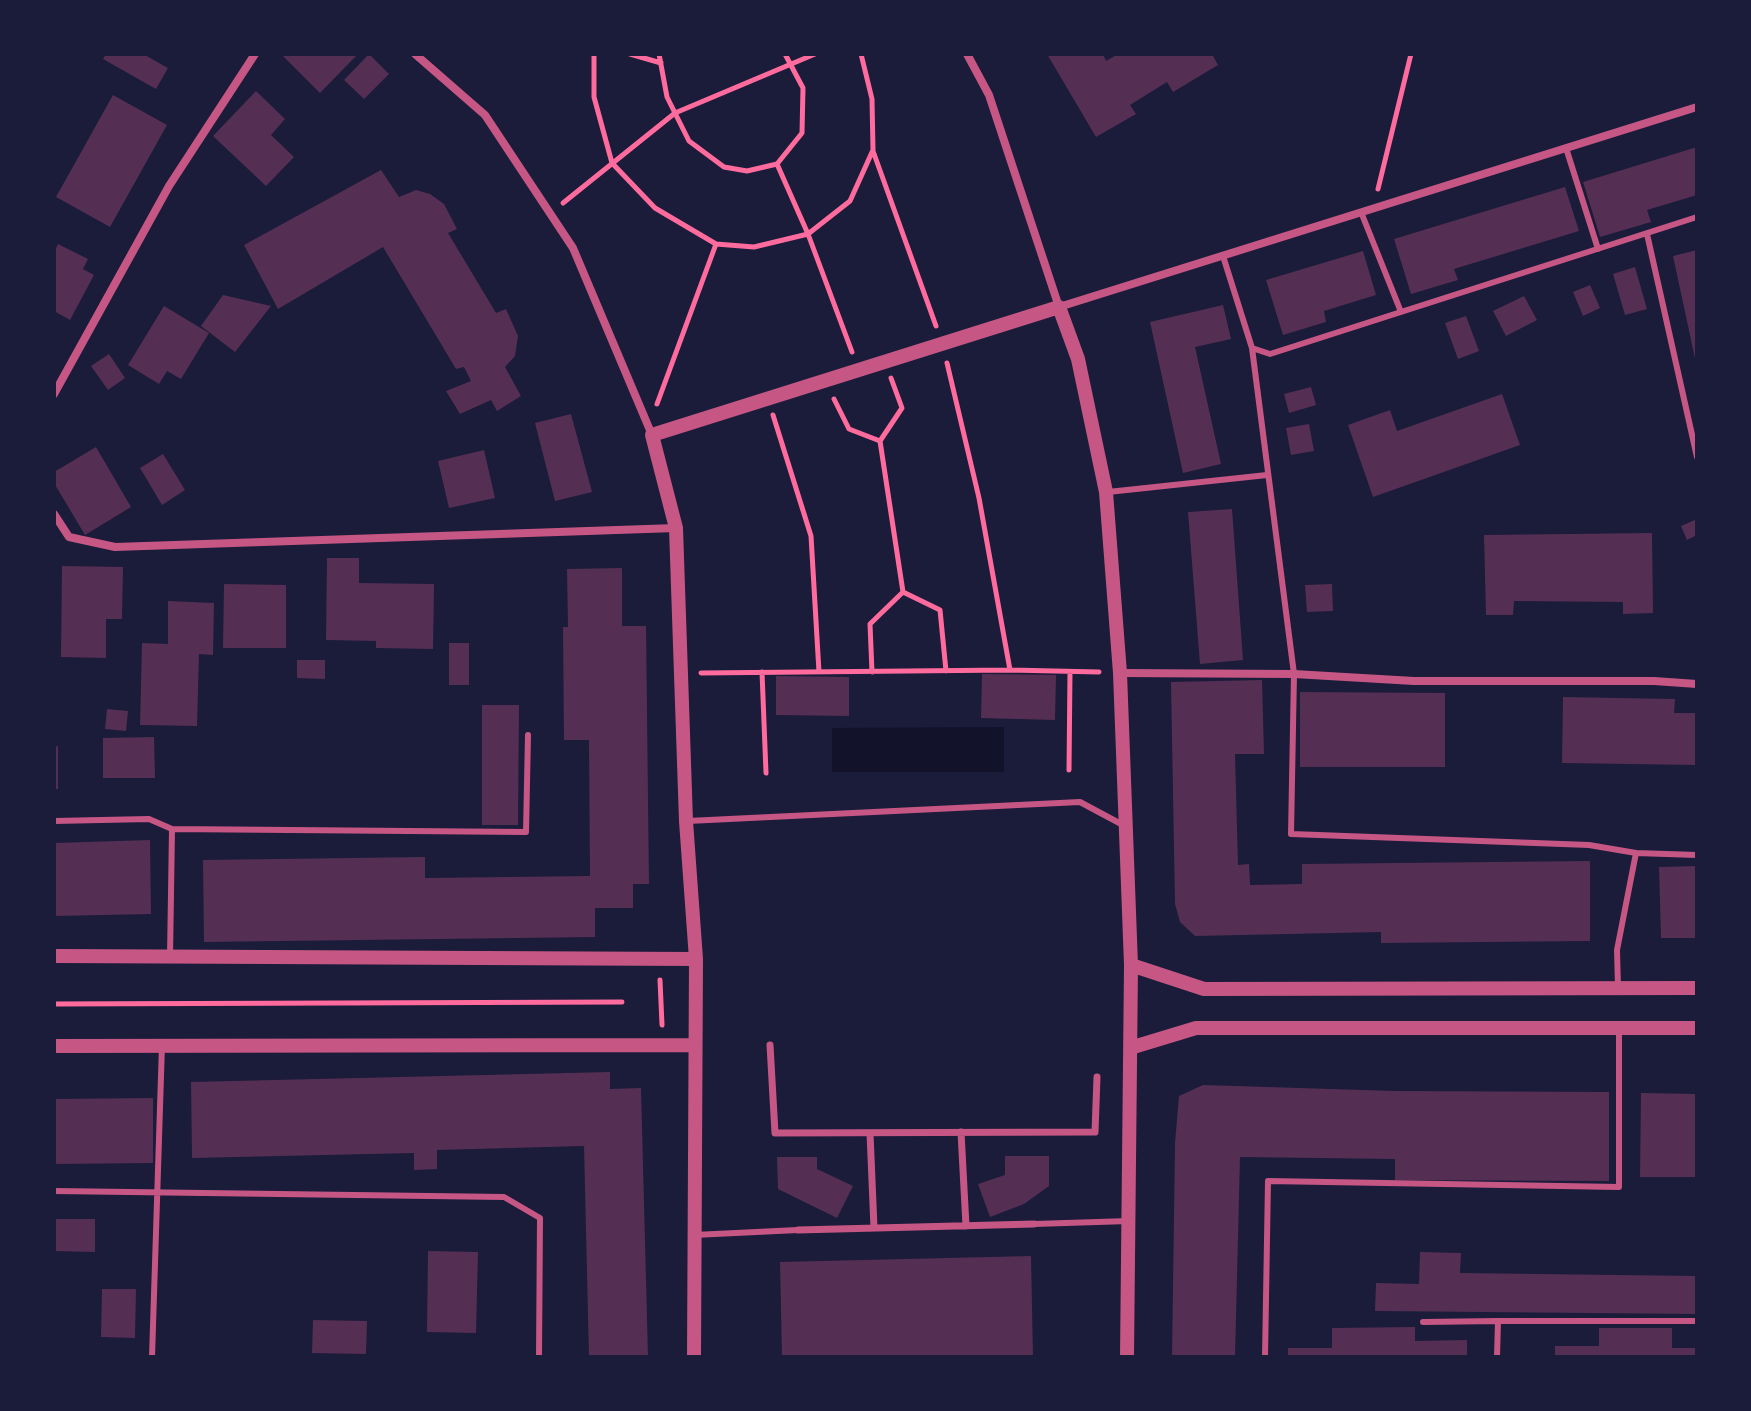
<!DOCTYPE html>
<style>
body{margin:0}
#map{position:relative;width:1751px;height:1411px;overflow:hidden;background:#1b1b3a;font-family:Commissioner,sans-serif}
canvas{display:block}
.frame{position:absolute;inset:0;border:56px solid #1b1b3a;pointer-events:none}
</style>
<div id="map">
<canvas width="1751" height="1411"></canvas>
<div class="frame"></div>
</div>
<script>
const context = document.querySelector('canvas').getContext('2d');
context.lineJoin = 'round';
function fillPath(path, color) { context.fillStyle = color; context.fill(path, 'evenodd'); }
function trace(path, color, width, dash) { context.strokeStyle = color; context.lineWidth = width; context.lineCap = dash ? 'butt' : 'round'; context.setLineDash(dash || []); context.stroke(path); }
const water = new Path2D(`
 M 1004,727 L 1004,772 L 832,772 L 832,728 Z`);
const building = new Path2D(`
 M 106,54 L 143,54 L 168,68 L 156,89 L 103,59 Z
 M 281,54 L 358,54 L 320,93 Z
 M 369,54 L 389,74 L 364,99 L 344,80 Z
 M 1047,54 L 1103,54 L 1106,61 L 1118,54 L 1212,54 L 1218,65 L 1173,92 L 1167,82 L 1130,105 L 1136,114 L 1096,137 Z
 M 256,91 L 285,119 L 271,135 L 294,157 L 266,186 L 213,136 Z
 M 113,95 L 167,125 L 110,227 L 56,197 Z
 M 1697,147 L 1697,195 L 1647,210 L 1651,222 L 1600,237 L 1583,182 Z
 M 381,170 L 399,197 L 416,190 L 430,194 L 444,204 L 457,229 L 448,233 L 496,313 L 506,309 L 518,336 L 515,356 L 505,367 L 521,396 L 497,411 L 491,400 L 460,414 L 446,391 L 471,381 L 464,367 L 456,369 L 383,247 L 278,309 L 244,245 Z
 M 1565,187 L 1579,231 L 1454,269 L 1458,280 L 1411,294 L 1394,239 Z
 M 58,244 L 88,259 L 83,269 L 94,275 L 70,320 L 54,311 L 54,253 Z
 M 1697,250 L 1697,363 L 1696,363 L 1673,256 Z
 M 1363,251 L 1376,295 L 1324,311 L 1326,322 L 1283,335 L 1266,280 Z
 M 1635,267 L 1647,309 L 1625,315 L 1613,274 Z
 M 1590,285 L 1600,308 L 1583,316 L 1573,292 Z
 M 223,295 L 271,306 L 235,352 L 201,326 Z
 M 1524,296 L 1537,320 L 1506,336 L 1493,311 Z
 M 1223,305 L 1231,339 L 1195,347 L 1221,464 L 1183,473 L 1150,322 Z
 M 164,306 L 209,333 L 181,379 L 167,371 L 159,384 L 128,365 Z
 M 1466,316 L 1479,351 L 1458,359 L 1445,323 Z
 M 109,354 L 125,378 L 108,390 L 91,366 Z
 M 1311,387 L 1316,405 L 1289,413 L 1284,394 Z
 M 1502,394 L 1520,445 L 1373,497 L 1348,425 L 1390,410 L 1397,431 Z
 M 571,414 L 592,492 L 555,501 L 535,423 Z
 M 1309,424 L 1314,451 L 1291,455 L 1286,428 Z
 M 96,447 L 131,507 L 85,535 L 54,483 L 54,472 Z
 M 484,450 L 495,498 L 449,508 L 438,461 Z
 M 163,454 L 185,490 L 162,505 L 140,468 Z
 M 1232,509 L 1243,660 L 1200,664 L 1188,512 Z
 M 1697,519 L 1697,535 L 1687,540 L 1681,526 Z
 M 1652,533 L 1653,613 L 1623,614 L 1623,602 L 1514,601 L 1513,615 L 1486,615 L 1484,535 Z
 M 327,558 L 359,558 L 359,583 L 434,584 L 433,649 L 376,648 L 376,641 L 326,640 Z
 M 62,566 L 123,567 L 122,619 L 106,619 L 106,658 L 61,657 Z
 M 622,568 L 622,626 L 646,626 L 649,884 L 633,884 L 633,908 L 595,908 L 595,937 L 204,942 L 203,860 L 425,857 L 425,878 L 590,876 L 589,740 L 564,740 L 563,627 L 568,627 L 567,569 Z
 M 224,584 L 286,585 L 286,648 L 223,648 Z
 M 1332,584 L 1333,611 L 1307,612 L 1305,585 Z
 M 168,601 L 214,603 L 213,655 L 199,654 L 197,726 L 140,725 L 142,643 L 168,644 Z
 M 449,643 L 469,643 L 469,685 L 449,685 Z
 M 297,660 L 325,660 L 325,679 L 297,678 Z
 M 982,674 L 1056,675 L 1055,720 L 981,718 Z
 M 776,676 L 849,677 L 849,716 L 776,715 Z
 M 1262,680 L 1264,754 L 1235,754 L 1238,865 L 1249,864 L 1250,885 L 1302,884 L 1302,864 L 1590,861 L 1590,941 L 1381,943 L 1381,932 L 1195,936 L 1180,922 L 1175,904 L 1171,682 Z
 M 1300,692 L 1445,693 L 1445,767 L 1300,767 Z
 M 1563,697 L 1675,699 L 1674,713 L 1697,713 L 1697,765 L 1562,763 Z
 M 482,705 L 519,705 L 518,825 L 482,825 Z
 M 107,709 L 128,711 L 126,731 L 105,729 Z
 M 154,737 L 155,778 L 103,778 L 103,738 Z
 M 58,746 L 58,789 L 54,789 L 54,747 Z
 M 150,840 L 151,914 L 54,916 L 54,843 Z
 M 1697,866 L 1697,938 L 1661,938 L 1659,867 Z
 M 610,1072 L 610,1089 L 641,1088 L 648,1357 L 589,1357 L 584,1146 L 437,1150 L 437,1169 L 414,1170 L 414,1153 L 192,1158 L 191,1082 Z
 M 1203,1085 L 1395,1091 L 1609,1092 L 1609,1181 L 1395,1180 L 1395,1159 L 1240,1157 L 1235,1357 L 1172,1357 L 1175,1143 L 1179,1096 Z
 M 1641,1093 L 1697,1094 L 1697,1177 L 1640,1177 Z
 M 153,1098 L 153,1163 L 54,1164 L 54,1099 Z
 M 1005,1156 L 1049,1156 L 1049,1186 L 1024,1204 L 990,1217 L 978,1184 L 1005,1175 Z
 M 777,1157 L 817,1157 L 817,1169 L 853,1186 L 837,1218 L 778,1189 Z
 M 54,1219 L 95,1219 L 95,1252 L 54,1251 Z
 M 428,1251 L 478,1252 L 476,1333 L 427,1332 Z
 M 1420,1252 L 1461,1253 L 1460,1273 L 1697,1276 L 1697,1314 L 1375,1311 L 1376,1283 L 1419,1284 Z
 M 1031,1256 L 1033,1357 L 782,1357 L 780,1262 Z
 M 102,1289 L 136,1289 L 135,1338 L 101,1337 Z
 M 313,1320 L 367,1321 L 366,1354 L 312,1353 Z
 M 1415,1327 L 1415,1341 L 1467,1340 L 1467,1357 L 1288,1357 L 1288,1348 L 1332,1348 L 1332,1328 Z
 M 1599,1328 L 1672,1328 L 1672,1348 L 1697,1348 L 1697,1357 L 1555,1357 L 1555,1346 L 1599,1346 Z`);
const path = new Path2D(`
 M 594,54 L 594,97 L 612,163 L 655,208 L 716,244 L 754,247 L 808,234 L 850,201 L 873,150 L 872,99 L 861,54
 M 630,54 L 661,63
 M 659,54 L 667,97 L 689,141 L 724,167 L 747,171 L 777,164 L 802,133 L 803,88 L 785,54
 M 873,151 L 936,326
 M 777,164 L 808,234 L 852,352
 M 1378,189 L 1411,54
 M 563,203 L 675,113 L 815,54
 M 947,363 L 979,498 L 1010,670
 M 834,399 L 849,429 L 880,441 L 902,408 L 891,378
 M 657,404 L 716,244
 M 773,415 L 811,536 L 819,672
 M 880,441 L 903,592
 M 762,672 L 766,773
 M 872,672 L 870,624 L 903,592 L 940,610 L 946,671
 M 701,673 L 1010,670 L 1099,672
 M 1069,770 L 1070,672
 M 660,980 L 662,1025
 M 54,1004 L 622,1002`);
const service = new Path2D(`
 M 1566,148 L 1598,249
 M 1361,212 L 1401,312
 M 1647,234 L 1697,457
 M 1223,256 L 1252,348 L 1270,354 L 1697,217
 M 1252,348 L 1294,674 L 1291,834 L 1589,845 L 1636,853
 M 1108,492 L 1267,475
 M 54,821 L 149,819 L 172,829 L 526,832 L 528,735
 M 688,821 L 1080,802 L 1123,825
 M 170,957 L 172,829
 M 1618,988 L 1617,950 L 1636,853 L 1697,855
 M 54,1191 L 504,1197 L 540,1218 L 539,1357
 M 1034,1224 L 1129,1221
 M 694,1235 L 798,1230
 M 1498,1321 L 1697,1321
 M 1423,1322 L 1498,1321 L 1497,1357
 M 152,1357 L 162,1045
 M 1265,1357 L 1268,1181 L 1619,1187 L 1619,1028`);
const pedestrian = new Path2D(`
 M 770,1045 L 775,1133 L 1095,1132 L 1097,1077
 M 961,1132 L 966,1226
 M 870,1133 L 874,1228
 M 798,1230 L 1034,1224`);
const minor = new Path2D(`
 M 415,54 L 485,115 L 573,248 L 652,435
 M 967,54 L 989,95 L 1059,307 L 1697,107
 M 54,394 L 169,186 L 255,54
 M 54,514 L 69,537 L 115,547 L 676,528
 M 1120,673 L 1294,674 L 1414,681 L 1654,681 L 1697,684`);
const tertiary = new Path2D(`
 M 54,956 L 696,959
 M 1131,965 L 1204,989 L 1697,988
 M 54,1046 L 695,1045
 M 1130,1048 L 1196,1028 L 1697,1028
 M 694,1357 L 696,959 L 686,821 L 676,528 L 652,435 L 1059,307 L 1078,359 L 1106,492 L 1120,673 L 1131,965 L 1127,1357`);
fillPath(water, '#12122b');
fillPath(building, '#542f53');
trace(path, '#ff6b9d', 5);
trace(service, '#c65784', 6);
trace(pedestrian, '#c65784', 7);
trace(minor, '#c65784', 8);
trace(tertiary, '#c65784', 14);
</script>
